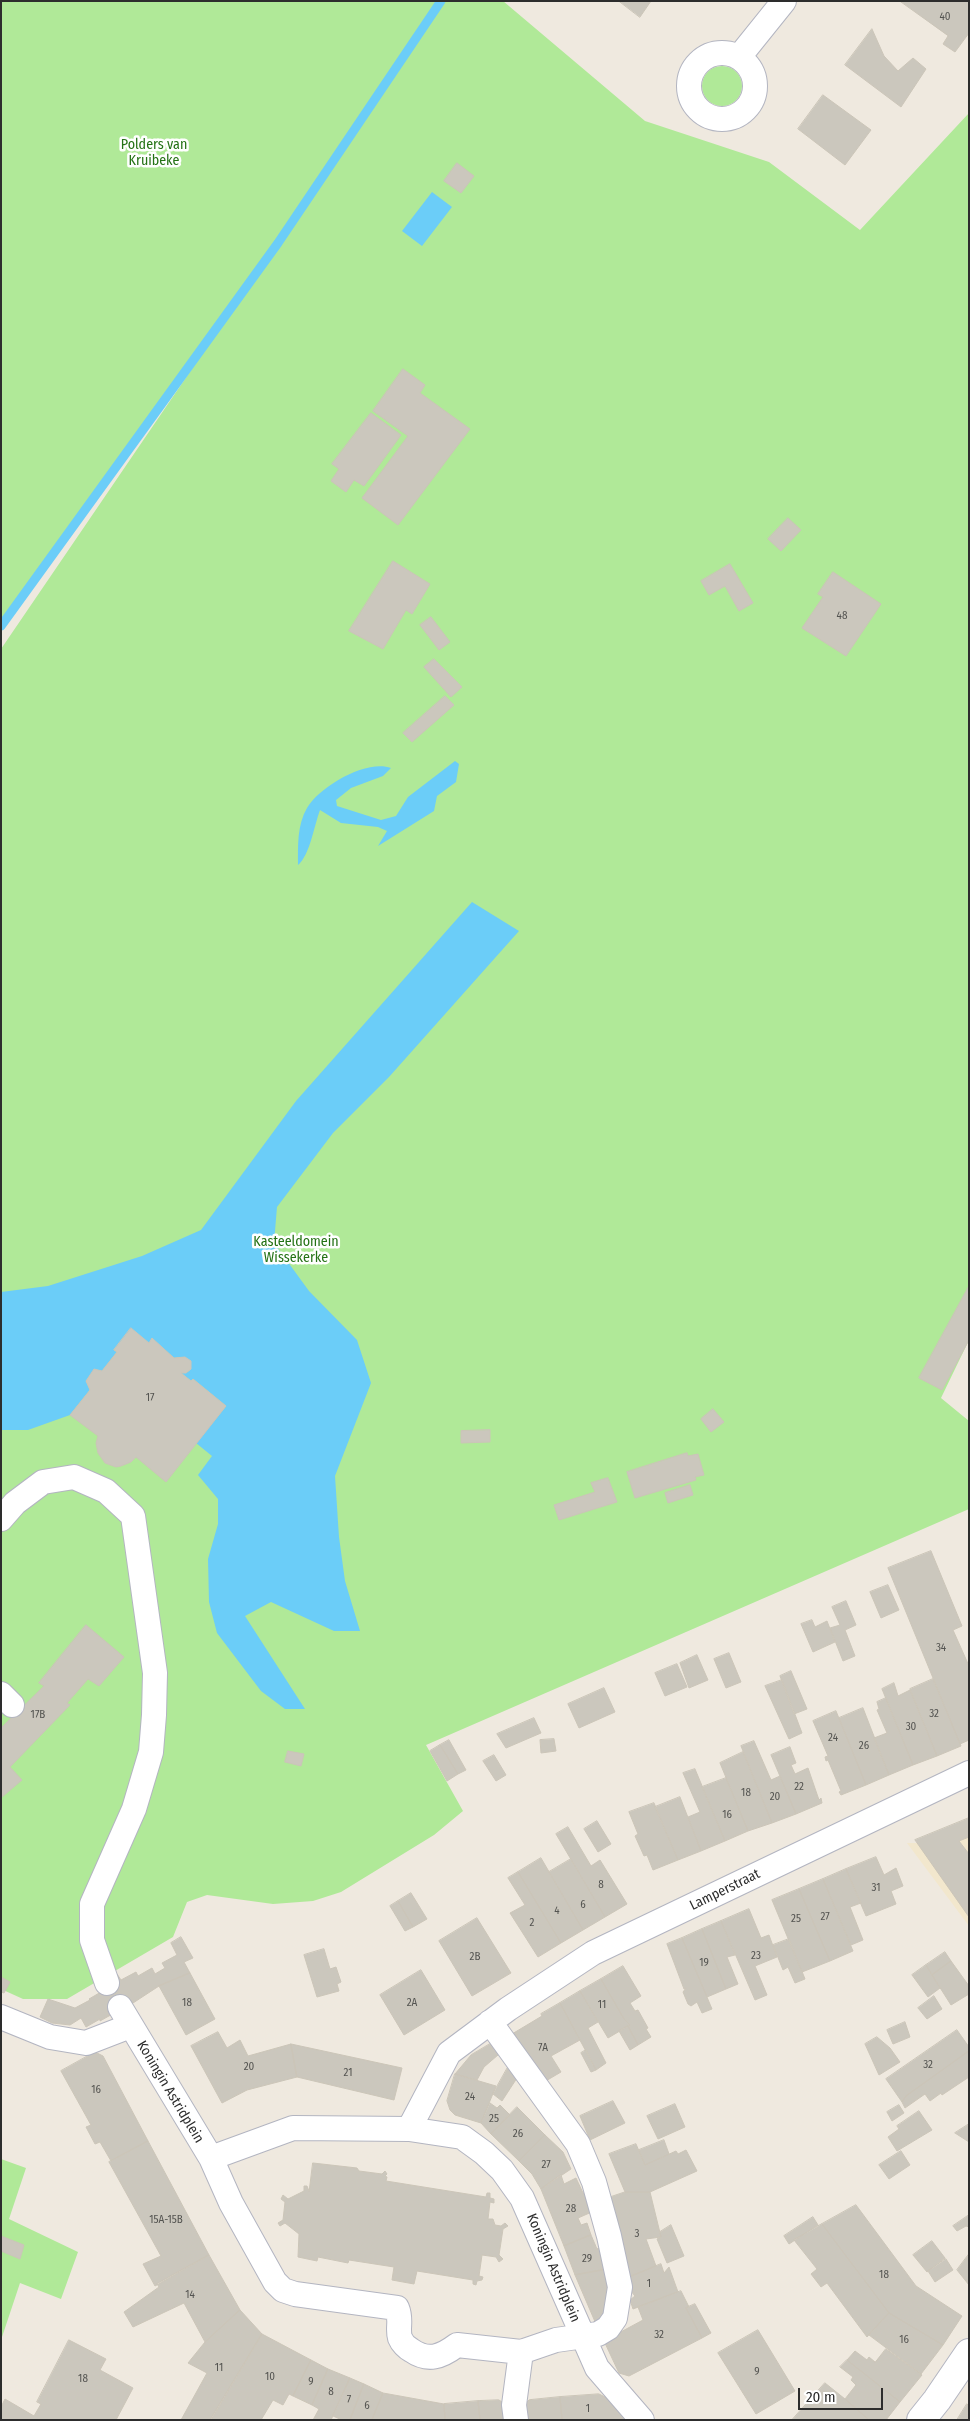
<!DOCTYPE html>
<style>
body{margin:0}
#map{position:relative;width:970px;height:2421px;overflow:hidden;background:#efe9df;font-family:"Fira Sans Condensed",sans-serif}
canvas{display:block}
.frame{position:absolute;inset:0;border:2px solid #2d2d2d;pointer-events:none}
.scale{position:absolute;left:798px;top:2388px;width:85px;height:22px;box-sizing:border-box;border:2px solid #2d2d2d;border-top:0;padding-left:6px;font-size:15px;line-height:18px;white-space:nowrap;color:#2d2d2d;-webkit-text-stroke:4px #fff;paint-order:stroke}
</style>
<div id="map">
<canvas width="970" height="2421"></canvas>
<div class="frame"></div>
<div class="scale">20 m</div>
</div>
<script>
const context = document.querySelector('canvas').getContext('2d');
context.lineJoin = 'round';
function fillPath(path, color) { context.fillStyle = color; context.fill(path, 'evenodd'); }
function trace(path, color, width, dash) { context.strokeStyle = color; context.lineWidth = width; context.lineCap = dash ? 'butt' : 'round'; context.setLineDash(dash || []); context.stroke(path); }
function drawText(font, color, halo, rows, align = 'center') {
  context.font = font + ' "Fira Sans Condensed",sans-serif'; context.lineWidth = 5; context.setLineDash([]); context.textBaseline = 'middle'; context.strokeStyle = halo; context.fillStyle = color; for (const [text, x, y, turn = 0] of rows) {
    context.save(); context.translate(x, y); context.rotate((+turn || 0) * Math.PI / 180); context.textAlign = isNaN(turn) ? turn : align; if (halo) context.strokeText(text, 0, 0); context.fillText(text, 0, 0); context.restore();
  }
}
const education = new Path2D(`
 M 969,1818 L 969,1926 L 907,1843 L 917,1843 Z`);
const green = new Path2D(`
 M 1,1 L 503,1 L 645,121 L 769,162 L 860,230 L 969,113 L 969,1340 L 941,1398 L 969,1421 L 969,1509 L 426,1745 L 463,1811 L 434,1835 L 341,1892 L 313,1901 L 273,1904 L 207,1895 L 187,1902 L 173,1937 L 67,1999 L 23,1999 L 1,1989 L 1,649 L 264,263 L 1,622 Z
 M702 86a20 20 0 1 1 40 0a20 20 0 1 1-40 0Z
 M 1,2159 L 26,2168 L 9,2219 L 78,2252 L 61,2299 L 20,2283 L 1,2340 Z`);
const water = new Path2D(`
 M 432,192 L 452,207 L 422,246 L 402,231 Z
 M 455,761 L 459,764 L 456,782 L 437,796 L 434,811 L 378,846 L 387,831 L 378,827 L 341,823 L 320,810 C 314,826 310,855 298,865 C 298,846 297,825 307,808 C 320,786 367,759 391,768 L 383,776 L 351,788 L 336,800 L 337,806 L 381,820 L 396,816 L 408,797 Z
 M 472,902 L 519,931 L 389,1077 L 333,1133 L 277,1207 L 274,1243 L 309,1291 L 357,1340 L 371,1383 L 335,1476 L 339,1537 L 345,1581 L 360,1631 L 334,1631 L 271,1602 L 245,1616 L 305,1709 L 285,1709 L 261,1691 L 217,1633 L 209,1602 L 208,1559 L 218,1524 L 218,1499 L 198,1475 L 212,1456 L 196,1443 L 226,1406 L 193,1379 L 191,1381 L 181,1373 L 186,1373 L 191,1369 L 185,1357 L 174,1358 L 152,1339 L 149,1343 L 131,1329 L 114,1350 L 117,1352 L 102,1371 L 94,1370 L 86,1381 L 90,1390 L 70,1415 L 28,1430 L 1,1430 L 1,1292 L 48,1286 L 142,1256 L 201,1230 L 296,1101 Z`);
const stream = new Path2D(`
 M 1,626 L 278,243 L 441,1`);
const building = new Path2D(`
 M 619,1 L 651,1 L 640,17 Z
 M 900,1 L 969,1 L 969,33 L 955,52 L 943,44 L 948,36 Z
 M 872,29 L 884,56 L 898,71 L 913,58 L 926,69 L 901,107 L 845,65 Z
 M 823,95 L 871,130 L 845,165 L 798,129 Z
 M 457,163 L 474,176 L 461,193 L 444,181 Z
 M 403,369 L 425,385 L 420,393 L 470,429 L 398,525 L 362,498 L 408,436 L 373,411 Z
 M 371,413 L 401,435 L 364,486 L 354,480 L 346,492 L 331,481 L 339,469 L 332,464 Z
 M 788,518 L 801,530 L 781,551 L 768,539 Z
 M 393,561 L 430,584 L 412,614 L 406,610 L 383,649 L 349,631 Z
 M 730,564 L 753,603 L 739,611 L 725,586 L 709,595 L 701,581 Z
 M 833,572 L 881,604 L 846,656 L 802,628 L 823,597 L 818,594 Z
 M 431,617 L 450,642 L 439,650 L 420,625 Z
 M 434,659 L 462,687 L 451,697 L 424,667 Z
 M 445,696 L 454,705 L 412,742 L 403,733 Z
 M 969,1286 L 969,1340 L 942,1390 L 919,1378 Z
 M 131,1328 L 149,1343 L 152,1338 L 174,1358 L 185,1357 L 191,1361 L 191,1369 L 186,1373 L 181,1373 L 191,1381 L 193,1379 L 226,1406 L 166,1482 L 136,1457 L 131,1462 L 121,1466 L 116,1467 L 105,1463 L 98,1453 L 96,1443 L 98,1436 L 70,1415 L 90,1390 L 86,1381 L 94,1369 L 102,1371 L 117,1352 L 114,1350 Z
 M 713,1409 L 724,1422 L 711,1432 L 701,1419 Z
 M 490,1430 L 490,1442 L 461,1443 L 461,1431 Z
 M 687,1453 L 688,1456 L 698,1454 L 704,1475 L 695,1477 L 696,1480 L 635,1498 L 627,1472 Z
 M 608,1478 L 617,1502 L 559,1520 L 554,1505 L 595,1492 L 591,1483 Z
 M 690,1485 L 693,1495 L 668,1503 L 665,1493 Z
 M 931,1551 L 962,1626 L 953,1630 L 969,1666 L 969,1740 L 960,1744 L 888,1568 Z
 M 888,1585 L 899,1610 L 881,1618 L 870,1592 Z
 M 846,1601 L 856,1625 L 845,1630 L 855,1656 L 843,1661 L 830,1628 L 840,1625 L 832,1607 Z
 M 812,1620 L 815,1627 L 827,1621 L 835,1642 L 813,1652 L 801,1624 Z
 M 86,1625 L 124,1657 L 99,1686 L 88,1679 L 67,1703 L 70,1705 L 10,1767 L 22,1780 L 2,1797 L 1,1728 L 44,1686 L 39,1683 Z
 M 729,1653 L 741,1682 L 726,1688 L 714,1659 Z
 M 697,1655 L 708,1680 L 689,1688 L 680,1663 Z
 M 677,1664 L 687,1687 L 665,1696 L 655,1673 Z
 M 791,1671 L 807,1709 L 794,1714 L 780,1676 Z
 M 933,1679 L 961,1746 L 937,1756 L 910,1689 Z
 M 782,1680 L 802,1733 L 789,1739 L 765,1686 Z
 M 894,1683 L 898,1696 L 910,1690 L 937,1756 L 913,1765 L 882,1689 Z
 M 604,1688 L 615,1712 L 579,1728 L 568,1704 Z
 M 886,1698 L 913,1765 L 889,1775 L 874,1738 L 887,1733 L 877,1710 L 879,1709 L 877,1702 Z
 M 863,1708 L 889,1775 L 866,1785 L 839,1718 Z
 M 836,1711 L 866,1785 L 841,1795 L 839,1792 L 841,1791 L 828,1760 L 826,1761 L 825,1757 L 828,1756 L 813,1721 Z
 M 534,1718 L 541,1733 L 506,1748 L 497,1734 Z
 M 554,1739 L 556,1751 L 541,1753 L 540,1740 Z
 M 449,1740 L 466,1770 L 458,1774 L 440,1745 Z
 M 754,1741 L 771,1780 L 780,1776 L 796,1814 L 772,1823 L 741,1746 Z
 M 440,1745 L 458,1774 L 447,1781 L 430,1751 Z
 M 790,1747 L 796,1763 L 791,1765 L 795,1774 L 808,1768 L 819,1800 L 821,1798 L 822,1803 L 796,1814 L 771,1755 Z
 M 288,1751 L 304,1754 L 301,1766 L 285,1762 Z
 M 743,1752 L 772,1823 L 748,1831 L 720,1763 Z
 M 494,1755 L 506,1775 L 496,1781 L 483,1761 Z
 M 695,1769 L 725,1841 L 701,1851 L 688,1817 L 700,1812 L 683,1773 Z
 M 726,1778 L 748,1831 L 725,1841 L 702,1787 Z
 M 680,1797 L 701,1851 L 678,1860 L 655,1807 Z
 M 654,1803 L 678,1860 L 653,1870 L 647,1855 L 644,1856 L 635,1836 L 638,1834 L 629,1812 Z
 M 969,1818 L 969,1837 L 959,1841 L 969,1854 L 969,1917 L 915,1840 Z
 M 597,1821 L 611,1844 L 598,1852 L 584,1829 Z
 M 568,1827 L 591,1866 L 600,1860 L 627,1904 L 605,1917 L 556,1834 Z
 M 876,1857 L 884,1875 L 896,1868 L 903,1886 L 891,1891 L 896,1904 L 866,1916 L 846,1869 Z
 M 541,1858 L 583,1930 L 561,1943 L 518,1872 Z
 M 571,1859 L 605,1917 L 583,1930 L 549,1872 Z
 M 846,1869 L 861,1903 L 850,1907 L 863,1940 L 851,1945 L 823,1879 Z
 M 518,1872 L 561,1943 L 538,1957 L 510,1913 L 525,1905 L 508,1878 Z
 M 823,1879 L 853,1951 L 830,1961 L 799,1889 Z
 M 799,1889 L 830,1961 L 802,1972 L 772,1900 Z
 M 411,1893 L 427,1919 L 413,1927 L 398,1901 Z
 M 398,1901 L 413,1927 L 405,1931 L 390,1906 Z
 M 749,1909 L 761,1938 L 769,1935 L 777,1957 L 755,1966 L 767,1995 L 755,2000 L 721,1921 Z
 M 477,1918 L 511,1973 L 472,1996 L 439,1941 Z
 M 721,1921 L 735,1955 L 727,1957 L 738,1984 L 726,1989 L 702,1929 Z
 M 702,1929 L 726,1989 L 707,1997 L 682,1938 Z
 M 181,1937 L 193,1958 L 184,1962 L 190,1973 L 159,1986 L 133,2003 L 122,2006 L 108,1979 L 117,1974 L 121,1980 L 136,1972 L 138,1976 L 152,1968 L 155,1974 L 165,1968 L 162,1963 L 177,1955 L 171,1943 Z
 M 682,1938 L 712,2009 L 702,2013 L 697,2002 L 691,2006 L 688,2004 L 683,1992 L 686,1988 L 684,1989 L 667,1944 Z
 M 789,1939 L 805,1979 L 795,1983 L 788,1967 L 783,1970 L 773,1945 Z
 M 324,1949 L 330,1969 L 336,1967 L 341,1982 L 337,1984 L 339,1991 L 317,1997 L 304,1955 Z
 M 945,1952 L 951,1961 L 932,1975 L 926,1965 Z
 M 951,1961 L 969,1986 L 969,1994 L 951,2005 L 932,1975 Z
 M 926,1965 L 940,1988 L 928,1997 L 912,1975 Z
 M 623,1966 L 641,1996 L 630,2003 L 635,2011 L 638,2010 L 648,2028 L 646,2029 L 651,2037 L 638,2045 L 628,2026 L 630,2025 L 624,2019 L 601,1979 Z
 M 421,1970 L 445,2010 L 404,2035 L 380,1995 Z
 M 190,1973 L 215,2019 L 186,2035 L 159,1986 Z
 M 1,1977 L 10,1982 L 4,1993 L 1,1992 Z
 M 601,1979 L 624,2019 L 630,2025 L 608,2038 L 580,1991 Z
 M 109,1982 L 122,2006 L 116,2012 L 100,2021 L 100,2019 L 86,2027 L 81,2018 L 70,2025 L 52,2023 L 40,2017 L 48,1999 L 75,2008 L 90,2000 L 89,1999 L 101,1992 Z
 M 580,1991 L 598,2022 L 588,2028 L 606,2063 L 596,2070 L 560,2003 Z
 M 934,1996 L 942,2009 L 927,2019 L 918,2008 Z
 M 560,2003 L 580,2040 L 551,2056 L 561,2072 L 544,2082 L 512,2034 L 542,2016 L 541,2014 Z
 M 905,2022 L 910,2037 L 893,2044 L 887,2030 Z
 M 628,2026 L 638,2045 L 630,2050 L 619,2031 Z
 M 957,2030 L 969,2047 L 969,2051 L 906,2096 L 902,2102 L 886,2079 Z
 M 218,2032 L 227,2048 L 240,2040 L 248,2056 L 291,2044 L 297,2077 L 247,2090 L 222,2103 L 191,2046 Z
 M 877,2037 L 890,2048 L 900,2062 L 879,2075 L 865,2044 Z
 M 291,2044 L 402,2068 L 394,2100 L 297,2077 Z
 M 490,2044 L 498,2055 L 484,2067 L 477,2080 L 455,2074 L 471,2055 Z
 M 586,2050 L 596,2070 L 591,2072 L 581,2053 Z
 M 969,2051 L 969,2077 L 942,2095 L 941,2093 L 930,2101 L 925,2094 L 905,2108 L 902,2102 L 906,2096 Z
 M 95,2052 L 103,2056 L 148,2141 L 111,2161 L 100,2142 L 95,2144 L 86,2127 L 91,2125 L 61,2071 Z
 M 508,2067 L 517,2078 L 502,2101 L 493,2094 Z
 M 455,2074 L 496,2086 L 481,2123 L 455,2115 L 450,2110 L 447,2101 Z
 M 613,2101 L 625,2123 L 590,2140 L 580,2116 Z
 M 490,2103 L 497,2108 L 500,2105 L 510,2115 L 491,2134 L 481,2123 Z
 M 675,2104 L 685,2127 L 658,2139 L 647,2116 Z
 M 899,2105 L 904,2113 L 892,2121 L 887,2112 Z
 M 517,2107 L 545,2135 L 519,2161 L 491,2134 Z
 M 919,2111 L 932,2130 L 897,2151 L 888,2137 L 899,2129 L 897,2126 Z
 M 969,2124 L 969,2142 L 955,2133 Z
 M 545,2135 L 563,2152 L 571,2169 L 541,2189 L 532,2174 L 519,2161 Z
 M 664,2140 L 669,2154 L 645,2165 L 639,2150 Z
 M 148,2141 L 209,2255 L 155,2286 L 143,2264 L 161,2256 L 109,2162 Z
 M 636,2144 L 645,2165 L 676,2151 L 678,2154 L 686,2150 L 697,2171 L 650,2192 L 625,2192 L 609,2154 Z
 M 901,2151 L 910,2165 L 889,2179 L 879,2165 Z
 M 313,2163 L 357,2168 L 359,2171 L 382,2174 L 385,2171 L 387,2174 L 385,2176 L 387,2177 L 386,2181 L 486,2197 L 487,2193 L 490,2193 L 490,2198 L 494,2199 L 494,2203 L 490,2202 L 488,2219 L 493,2219 L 495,2225 L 501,2226 L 505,2223 L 508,2226 L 503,2229 L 499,2255 L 503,2259 L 499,2262 L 496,2257 L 482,2255 L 479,2276 L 483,2277 L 482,2280 L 477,2281 L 476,2285 L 473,2284 L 473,2280 L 417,2271 L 414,2284 L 392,2280 L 394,2267 L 349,2260 L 348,2263 L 318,2257 L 317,2261 L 298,2257 L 299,2234 L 285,2223 L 280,2226 L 278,2223 L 283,2220 L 285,2202 L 281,2199 L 283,2195 L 288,2199 L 304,2191 L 304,2186 L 307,2186 L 309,2191 Z
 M 561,2175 L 564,2184 L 576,2178 L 583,2193 L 588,2192 L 594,2211 L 578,2218 L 581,2225 L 587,2223 L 591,2235 L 564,2246 L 541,2189 Z
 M 625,2192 L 650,2192 L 661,2237 L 646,2239 L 656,2266 L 622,2280 L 605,2199 Z
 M 856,2205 L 916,2286 L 962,2316 L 943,2345 L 889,2313 L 822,2224 Z
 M 969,2215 L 969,2227 L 966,2226 L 957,2231 L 953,2226 Z
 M 813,2217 L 818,2225 L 789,2244 L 784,2236 Z
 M 822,2224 L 889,2313 L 867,2337 L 827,2283 L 821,2287 L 811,2274 L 817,2269 L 794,2240 Z
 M 671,2225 L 684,2256 L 667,2263 L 657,2239 L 661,2237 L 660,2232 Z
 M 591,2235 L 597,2249 L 603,2246 L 608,2269 L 575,2275 L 564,2246 Z
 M 1,2236 L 24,2245 L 20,2259 L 1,2251 Z
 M 932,2241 L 945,2258 L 927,2272 L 913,2255 Z
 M 969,2254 L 969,2285 L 957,2270 Z
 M 209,2255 L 240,2310 L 205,2342 L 184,2303 L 133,2327 L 124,2312 L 159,2287 L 157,2284 Z
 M 946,2259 L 953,2270 L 935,2282 L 928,2271 Z
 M 661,2264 L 664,2273 L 669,2267 L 678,2292 L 633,2309 L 630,2300 L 635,2296 L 622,2280 Z
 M 608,2269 L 609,2293 L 602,2322 L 596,2324 L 575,2275 Z
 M 681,2291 L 689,2307 L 686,2308 L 702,2338 L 629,2376 L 619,2373 L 604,2341 L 643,2320 L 638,2307 Z
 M 695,2304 L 711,2333 L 702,2338 L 686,2308 Z
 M 240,2310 L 262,2334 L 211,2420 L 181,2420 L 207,2373 L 188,2363 L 205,2342 Z
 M 889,2313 L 943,2345 L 921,2374 L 869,2335 Z
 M 758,2330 L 795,2391 L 756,2414 L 718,2353 Z
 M 262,2334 L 311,2360 L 293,2396 L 289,2394 L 283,2405 L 273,2400 L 261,2420 L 213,2420 L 211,2419 Z
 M 69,2340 L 106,2359 L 100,2370 L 133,2388 L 116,2420 L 1,2420 L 1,2407 L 5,2399 L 34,2416 L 41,2404 L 37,2402 Z
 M 886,2349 L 922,2375 L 900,2402 L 847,2360 L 855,2351 L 867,2360 L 869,2357 L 875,2362 Z
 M 311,2360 L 328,2369 L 312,2405 L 293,2396 Z
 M 847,2360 L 900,2402 L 886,2420 L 869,2420 L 845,2399 L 856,2385 L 851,2380 L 853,2377 L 840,2367 Z
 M 328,2369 L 350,2378 L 331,2420 L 313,2420 L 319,2409 L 312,2405 Z
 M 350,2378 L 364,2384 L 350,2420 L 342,2420 L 333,2416 Z
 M 825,2383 L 845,2399 L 869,2420 L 792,2420 Z
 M 364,2384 L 383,2393 L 372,2420 L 350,2420 Z
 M 383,2393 L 444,2404 L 445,2420 L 372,2420 Z
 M 599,2394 L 607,2398 L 625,2420 L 562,2420 L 560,2397 Z
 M 560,2397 L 562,2420 L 524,2420 L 523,2406 L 529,2400 Z
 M 499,2400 L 505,2404 L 507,2420 L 480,2420 L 478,2401 Z
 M 478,2401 L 480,2420 L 445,2420 L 444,2404 Z
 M 967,2404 L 969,2406 L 969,2420 L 957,2420 Z`);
const minor = new Path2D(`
 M689 86a33 33 0 1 1 66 0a33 33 0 1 1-66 0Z
 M 739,57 L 784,1
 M 1,1519 L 15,1503 L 43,1482 L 74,1477 L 106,1491 L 133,1516 L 155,1673 L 154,1715 L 151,1752 L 134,1809 L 92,1904 L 92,1940 L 107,1983
 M 1,1694 L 12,1705
 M 120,2007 L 211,2158 L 231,2203 L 275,2282 L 283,2290 L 295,2294 L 397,2308 C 402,2320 397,2328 400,2338 C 402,2343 407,2348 411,2350 C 428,2362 441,2357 457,2345 L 521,2352 L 556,2340 L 598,2334 L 608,2328 L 615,2318 L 620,2287 L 609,2236 L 594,2182 L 578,2144 L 490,2022
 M 1,2017 L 50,2037 L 86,2043 L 130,2026
 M 409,2129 L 449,2053 L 508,2009 L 593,1953 L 969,1773
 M 211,2158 L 293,2128 L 409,2129 L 462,2137 L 484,2153 L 502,2170 L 522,2198 L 597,2368 L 642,2420
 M 516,2420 L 514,2405 L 521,2352`);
const secondary = new Path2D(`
 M 921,2420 L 937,2400 L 969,2353`);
const numberNames = [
 ["40",945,17],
 ["48",842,616],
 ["17",150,1398],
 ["34",941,1648],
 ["32",934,1714],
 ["17B",38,1715],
 ["30",911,1727],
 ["24",833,1738],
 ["26",864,1746],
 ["22",799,1787],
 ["18",746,1793],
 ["20",775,1797],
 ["16",727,1815],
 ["8",601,1885],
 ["31",876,1888],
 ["6",583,1905],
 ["4",557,1911],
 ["27",825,1917],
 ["25",796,1919],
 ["2",532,1923],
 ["23",756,1956],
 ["2B",475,1957],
 ["19",704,1963],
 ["18",187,2003],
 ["2A",412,2003],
 ["11",602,2005],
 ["7A",543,2048],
 ["32",928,2065],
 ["20",249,2067],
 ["21",348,2073],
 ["16",96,2090],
 ["24",470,2097],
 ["25",494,2119],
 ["26",518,2134],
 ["27",546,2165],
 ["28",571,2209],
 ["15A-15B",166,2220],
 ["3",637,2234],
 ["29",587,2259],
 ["18",884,2275],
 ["1",649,2284],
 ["14",190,2295],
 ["32",659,2335],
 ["16",904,2340],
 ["11",219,2368],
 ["9",757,2372],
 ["10",270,2377],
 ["18",83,2379],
 ["9",311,2382],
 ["8",331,2392],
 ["7",349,2400],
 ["6",367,2406],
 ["1",588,2409]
];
const parkNames = [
 ["Polders van",154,145],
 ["Kruibeke",154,161],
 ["Kasteeldomein",296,1242],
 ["Wissekerke",296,1258]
];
const streetNames = [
 ["Lamperstraat",725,1890,-26],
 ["Koningin Astridplein",170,2092,59],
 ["Koningin Astridplein",553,2268,67]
];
fillPath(education, '#f2e7cd');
fillPath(green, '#b0e998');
fillPath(water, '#6bcdf8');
trace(stream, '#6bcdf8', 9);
fillPath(building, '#cbc7bd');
trace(building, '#cbc5b8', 1);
trace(minor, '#b3b5c1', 26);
trace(secondary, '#b3b5c1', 30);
trace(minor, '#fff', 24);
trace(secondary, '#fff', 28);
drawText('11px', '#545451', null, numberNames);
drawText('14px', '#247215', '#fff', parkNames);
drawText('14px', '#2d2d2d', '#fff', streetNames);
</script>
